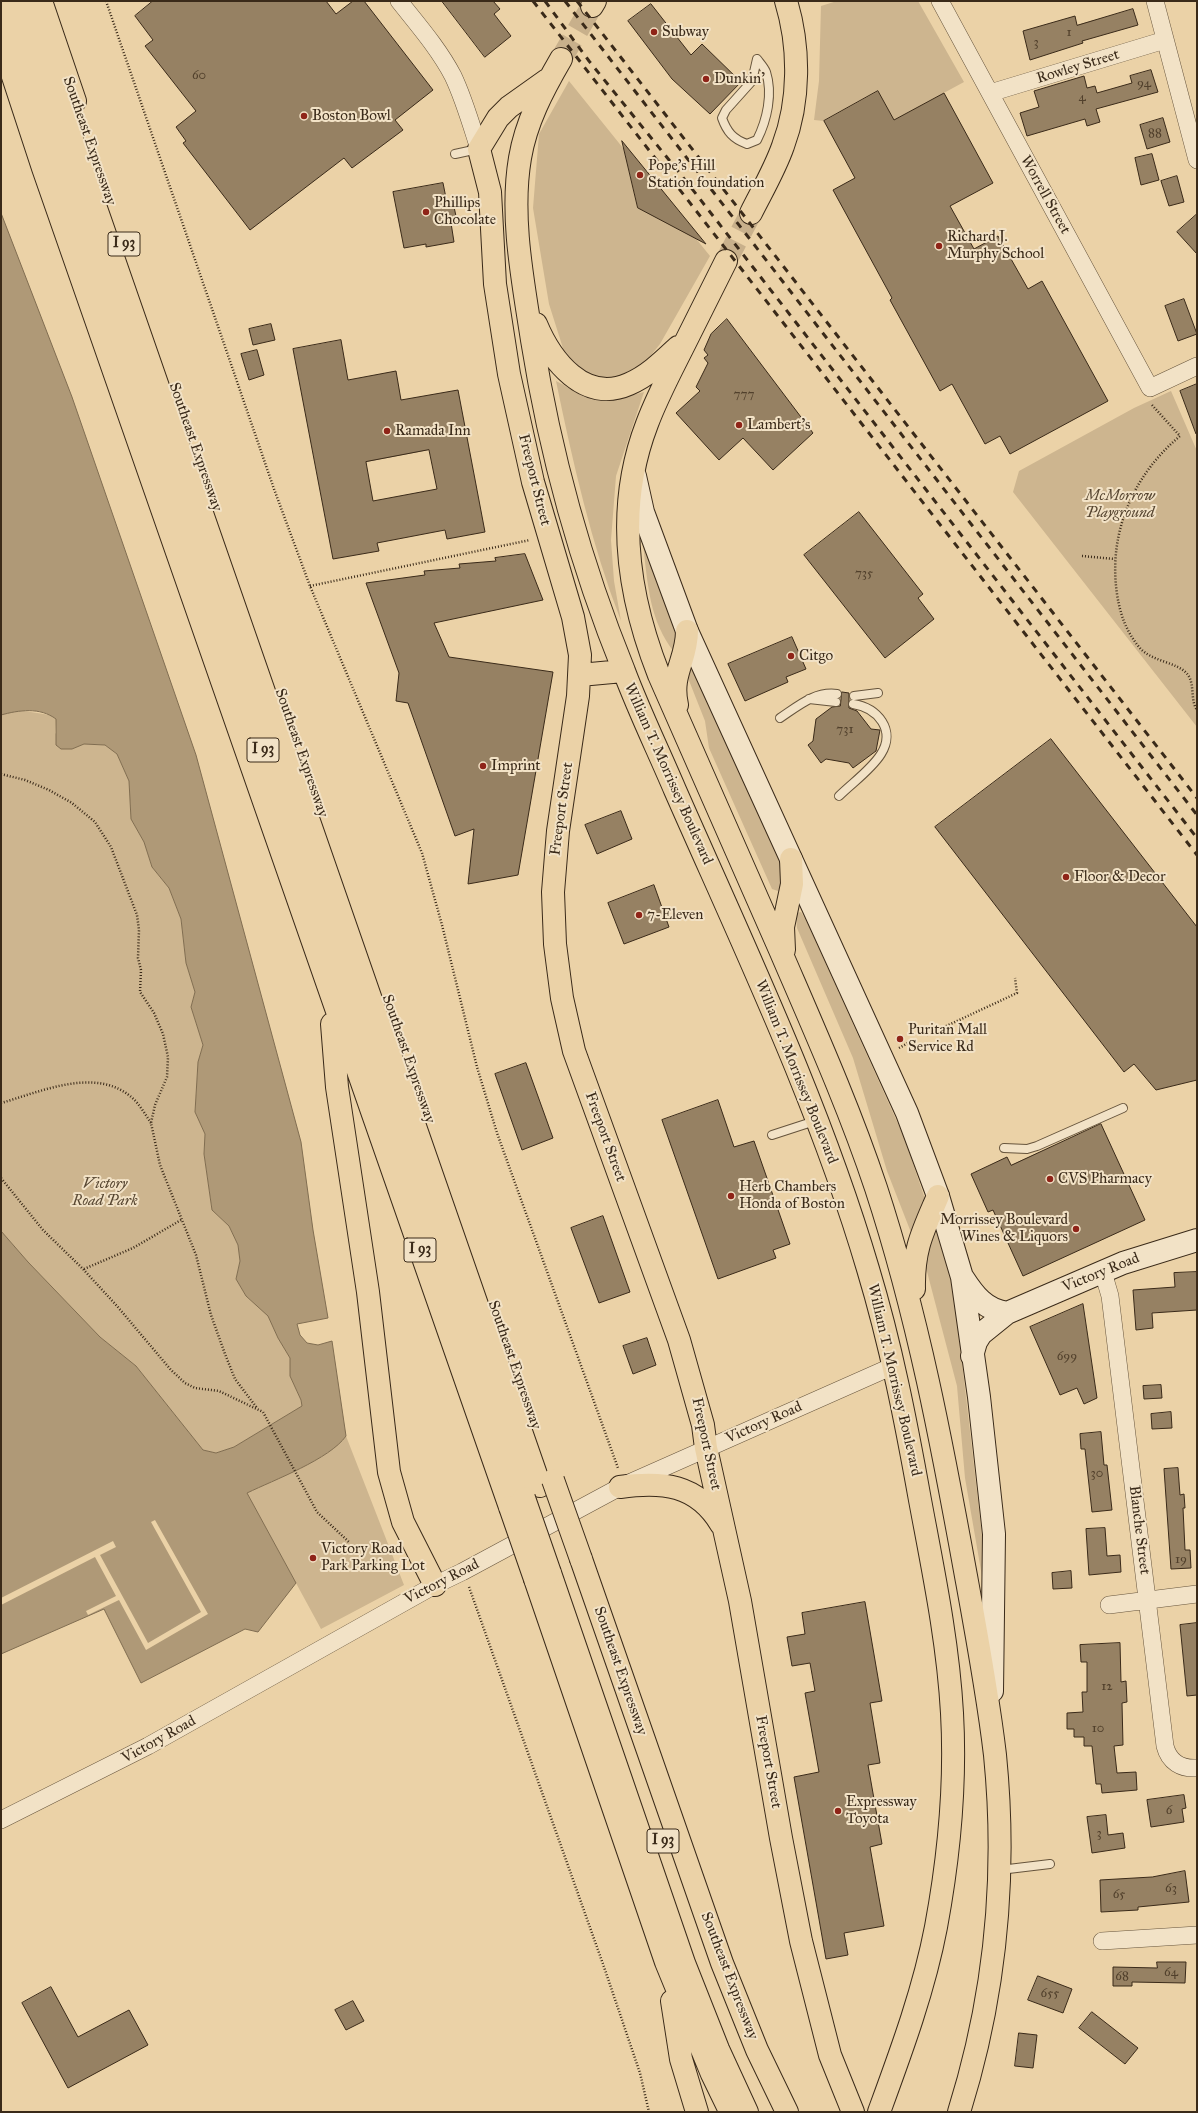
<!DOCTYPE html>
<style>
body{margin:0}
#map{position:relative;width:1198px;height:2113px;overflow:hidden;background:#ebd2a7;font-family:"IM FELL Great Primer",serif}
canvas{display:block}
.frame{position:absolute;inset:0;border:2px solid #3a2a19;pointer-events:none}
</style>
<div id="map">
<canvas width="1198" height="2113"></canvas>
<div class="frame"></div>
</div>
<script>
const context = document.querySelector('canvas').getContext('2d');
context.lineJoin = 'round';
function fillPath(path, color) { context.fillStyle = color; context.fill(path, 'evenodd'); }
function trace(path, color, width, dash) { context.strokeStyle = color; context.lineWidth = width; context.lineCap = dash ? 'butt' : 'round'; context.setLineDash(dash || []); context.stroke(path); }
function drawText(font, color, halo, rows, align = 'center') {
  context.font = font + ' "IM FELL Great Primer",serif'; context.lineWidth = 4; context.setLineDash([]); context.textBaseline = 'middle'; context.strokeStyle = halo; context.fillStyle = color; for (const [text, x, y, turn = 0] of rows) {
    context.save(); context.translate(x, y); context.rotate((+turn || 0) * Math.PI / 180); context.textAlign = isNaN(turn) ? turn : align; if (halo) context.strokeText(text, 0, 0); context.fillText(text, 0, 0); context.restore();
  }
}
const green = new Path2D(`
 M 837,1 L 918,1 L 964,82 L 894,120 L 878,91 L 824,121 L 814,120 L 819,81 L 821,6 Z
 M 569,81 L 710,256 L 660,344 L 640,369 L 613,380 L 585,375 L 567,361 L 549,304 L 533,208 L 539,134 Z
 M 556,381 C 565,385 574,392 583,395 C 603,403 624,397 644,392 L 616,476 L 611,540 L 614,581 L 621,621 C 591,543 573,463 556,381 Z
 M 1171,391 L 1197,451 L 1197,727 L 1013,492 L 1019,471 L 1134,408 Z
 M 643,545 L 648,545 L 680,650 L 675,653 C 649,621 648,584 643,545 Z
 M 691,665 L 786,874 L 778,891 L 772,889 L 709,748 L 705,721 L 686,673 Z
 M 18,710 L 50,715 L 56,719 L 55,733 L 72,749 L 84,744 L 105,745 L 117,754 L 129,781 L 131,819 L 144,842 L 152,867 L 169,888 L 181,919 L 186,963 L 195,992 L 191,1007 L 203,1045 L 198,1062 L 195,1112 L 205,1134 L 204,1154 L 212,1210 L 229,1226 L 238,1245 L 240,1261 L 236,1279 L 246,1296 L 268,1315 L 278,1338 L 290,1358 L 290,1376 L 301,1400 L 302,1406 L 234,1447 L 216,1453 L 203,1450 L 136,1366 L 100,1337 L 28,1262 L 1,1231 L 1,715 Z
 M 801,912 L 806,920 L 904,1137 L 925,1199 L 912,1235 L 887,1171 L 853,1058 L 797,928 L 796,913 Z
 M 935,1227 L 952,1276 L 984,1552 L 984,1588 L 965,1478 L 957,1386 L 925,1264 L 927,1244 Z
 M 346,1436 L 404,1585 L 321,1629 L 247,1493 C 273,1480 330,1459 346,1436 Z`);
const water = new Path2D(`
 M 1,213 L 72,397 L 196,755 L 301,1142 L 313,1230 L 328,1318 L 297,1324 L 300,1335 L 307,1343 L 318,1345 L 332,1341 L 346,1436 C 330,1459 274,1480 247,1493 L 296,1583 L 258,1632 L 245,1629 L 141,1683 L 104,1609 L 1,1654 L 1,1231 L 28,1262 L 100,1337 L 136,1366 L 203,1450 L 216,1453 L 234,1447 L 302,1406 L 301,1400 L 290,1376 L 290,1358 L 278,1338 L 268,1316 L 246,1296 L 236,1279 L 240,1261 L 238,1245 L 229,1226 L 212,1210 L 204,1154 L 205,1134 L 195,1112 L 198,1062 L 203,1045 L 191,1007 L 195,992 L 186,963 L 181,919 L 169,888 L 152,867 L 144,842 L 131,819 L 129,781 L 117,754 L 105,745 L 84,744 L 72,749 L 61,749 L 56,745 L 56,719 C 40,707 19,710 1,715 Z`);
const pier = new Path2D(`
 M 155,1520 L 208,1614 L 146,1650 L 119,1600 L 88,1615 L 86,1611 L 116,1596 L 95,1557 L 1,1605 L 1,1598 L 113,1541 L 116,1547 L 100,1555 L 148,1643 L 201,1612 L 151,1522 Z`);
const building = new Path2D(`
 M 153,1 L 326,1 L 336,14 L 353,1 L 364,1 L 433,90 L 395,120 L 403,130 L 352,168 L 344,158 L 250,230 L 183,143 L 186,141 L 176,127 L 196,111 L 145,46 L 153,40 L 135,16 Z
 M 442,1 L 493,1 L 500,9 L 494,14 L 511,36 L 485,57 Z
 M 651,4 L 691,55 L 702,44 L 741,82 L 710,114 L 672,79 L 628,21 Z
 M 1133,9 L 1138,25 L 1082,41 L 1083,43 L 1030,60 L 1023,31 L 1075,16 L 1077,25 Z
 M 1151,70 L 1158,92 L 1096,109 L 1100,122 L 1087,126 L 1085,119 L 1027,136 L 1020,113 L 1039,107 L 1034,91 L 1084,76 L 1087,88 L 1095,86 L 1097,93 L 1132,83 L 1130,76 Z
 M 878,91 L 894,120 L 944,93 L 993,183 L 950,206 L 974,249 L 998,236 L 1028,289 L 1042,281 L 1108,401 L 1010,454 L 1000,436 L 985,444 L 952,384 L 940,391 L 890,300 L 892,298 L 833,190 L 855,178 L 824,121 Z
 M 1163,118 L 1170,142 L 1147,149 L 1140,125 Z
 M 622,141 L 706,244 L 638,208 Z
 M 1152,154 L 1159,180 L 1141,185 L 1135,158 Z
 M 1177,176 L 1184,202 L 1169,206 L 1161,181 Z
 M 443,183 L 447,203 L 453,202 L 457,221 L 451,223 L 454,242 L 426,247 L 426,244 L 404,248 L 393,192 Z
 M 1197,214 L 1197,254 L 1177,232 Z
 M 1184,299 L 1197,334 L 1178,341 L 1165,306 Z
 M 727,319 L 813,433 L 773,470 L 743,438 L 719,460 L 676,413 L 700,391 L 696,387 L 708,363 L 704,358 L 708,355 L 704,350 L 711,334 Z
 M 271,324 L 275,340 L 253,345 L 249,329 Z
 M 341,340 L 348,380 L 396,371 L 401,400 L 458,390 L 485,532 L 447,539 L 445,530 L 377,543 L 379,551 L 333,559 L 293,349 ZM 429,450 L 437,489 L 373,501 L 366,462 Z
 M 257,350 L 264,375 L 249,380 L 241,354 Z
 M 1197,384 L 1197,433 L 1196,434 L 1180,391 Z
 M 859,512 L 923,594 L 918,598 L 934,619 L 885,658 L 804,555 Z
 M 525,554 L 543,600 L 434,623 L 449,657 L 553,672 L 518,875 L 468,884 L 474,829 L 455,836 L 408,703 L 396,701 L 399,673 L 366,583 L 425,575 L 424,571 L 460,568 L 459,564 L 496,561 L 495,558 Z
 M 792,637 L 806,669 L 786,677 L 788,682 L 745,701 L 728,664 Z
 M 842,692 L 849,693 L 849,708 L 857,711 L 871,729 L 880,730 L 876,751 L 853,768 L 849,763 L 826,759 L 821,763 L 808,745 L 813,741 L 816,719 L 832,707 L 840,706 Z
 M 1051,739 L 1197,927 L 1197,1080 L 1156,1090 L 1134,1064 L 1124,1072 L 935,827 Z
 M 621,811 L 632,839 L 597,854 L 585,825 Z
 M 654,885 L 669,927 L 624,944 L 608,903 Z
 M 526,1063 L 553,1138 L 522,1150 L 495,1074 Z
 M 718,1100 L 734,1147 L 754,1141 L 790,1244 L 773,1250 L 776,1258 L 718,1279 L 662,1120 Z
 M 1101,1124 L 1145,1220 L 1023,1276 L 993,1210 L 988,1212 L 971,1174 L 1007,1157 L 1011,1165 Z
 M 603,1216 L 630,1292 L 599,1303 L 571,1228 Z
 M 1197,1272 L 1197,1310 L 1152,1313 L 1153,1328 L 1136,1330 L 1133,1290 L 1175,1287 L 1174,1273 Z
 M 1083,1304 L 1097,1398 L 1084,1404 L 1077,1388 L 1060,1395 L 1030,1327 Z
 M 647,1338 L 656,1365 L 633,1374 L 623,1346 Z
 M 1161,1385 L 1162,1398 L 1144,1399 L 1143,1386 Z
 M 1171,1412 L 1172,1428 L 1152,1429 L 1151,1414 Z
 M 1101,1432 L 1104,1465 L 1107,1465 L 1112,1510 L 1092,1512 L 1085,1449 L 1081,1449 L 1080,1434 Z
 M 1178,1468 L 1180,1495 L 1184,1494 L 1185,1508 L 1183,1508 L 1185,1550 L 1190,1550 L 1191,1568 L 1171,1569 L 1164,1469 Z
 M 1105,1528 L 1107,1556 L 1120,1555 L 1121,1572 L 1089,1575 L 1086,1529 Z
 M 1071,1571 L 1072,1588 L 1053,1589 L 1052,1573 Z
 M 865,1602 L 882,1701 L 870,1703 L 880,1763 L 868,1765 L 882,1844 L 870,1847 L 884,1926 L 844,1933 L 848,1955 L 826,1959 L 794,1777 L 819,1772 L 805,1693 L 815,1691 L 810,1663 L 792,1666 L 787,1637 L 805,1634 L 802,1613 Z
 M 1197,1623 L 1197,1695 L 1187,1696 L 1180,1625 Z
 M 1120,1643 L 1121,1682 L 1126,1681 L 1127,1702 L 1122,1703 L 1123,1745 L 1114,1746 L 1117,1773 L 1136,1772 L 1137,1790 L 1102,1793 L 1101,1784 L 1096,1784 L 1092,1746 L 1084,1746 L 1084,1737 L 1074,1737 L 1074,1729 L 1067,1729 L 1067,1713 L 1083,1712 L 1082,1692 L 1087,1692 L 1087,1662 L 1081,1662 L 1080,1645 Z
 M 1184,1795 L 1186,1808 L 1182,1809 L 1184,1822 L 1151,1827 L 1147,1800 Z
 M 1106,1815 L 1108,1835 L 1123,1833 L 1125,1848 L 1092,1853 L 1087,1817 Z
 M 1185,1871 L 1189,1902 L 1138,1907 L 1138,1910 L 1101,1912 L 1100,1880 L 1152,1877 Z
 M 1157,1962 L 1186,1962 L 1185,1983 L 1132,1982 L 1132,1986 L 1113,1986 L 1113,1967 L 1157,1968 Z
 M 1038,1976 L 1072,1989 L 1063,2013 L 1028,2000 Z
 M 51,1987 L 78,2037 L 129,2010 L 148,2045 L 68,2088 L 22,2003 Z
 M 353,2001 L 364,2021 L 346,2030 L 335,2010 Z
 M 1092,2012 L 1138,2048 L 1125,2064 L 1079,2028 Z
 M 1019,2033 L 1037,2035 L 1033,2068 L 1015,2066 Z`);
const primaryTunnel = new Path2D(`
 M 561,59 L 592,6
 M 726,261 L 751,213`);
const path = new Path2D(`
 M 106,1 L 274,489 L 310,586 L 422,853 L 442,925 L 477,1067 L 497,1133 L 618,1468
 M 1152,405 L 1180,436 C 1133,475 1108,533 1117,594 C 1120,614 1126,631 1139,647 C 1151,662 1179,662 1188,675 C 1195,685 1190,700 1197,710
 M 1082,556 L 1115,559
 M 310,586 L 530,540
 M 1,774 L 25,780 L 49,790 L 72,803 L 95,822 L 111,847 L 137,915 L 139,930 L 138,958 L 141,970 L 140,992 L 154,1013 L 163,1034 L 168,1057 L 167,1077 L 155,1105 L 151,1123 L 160,1165 L 196,1255 L 211,1315 L 225,1354 L 235,1379 L 257,1408
 M 927,1035 L 1017,993 L 1015,978
 M 899,1048 L 908,1043
 M 1,1103 C 40,1092 94,1067 130,1096 C 139,1103 145,1114 151,1123
 M 1,1178 L 43,1230 L 82,1268 L 117,1306 L 171,1370 L 185,1383 L 195,1388 L 219,1391 L 263,1412 L 317,1512 L 350,1543
 M 84,1269 L 133,1248 L 181,1220
 M 469,1587 L 603,1964 L 640,2073 L 649,2112`);
const service = new Path2D(`
 M 757,59 C 760,63 764,67 766,72 C 773,94 767,120 757,140 L 747,144 C 733,139 727,132 722,118 L 726,110 L 752,81 Z
 M 455,154 L 478,149
 M 854,696 L 878,693
 M 809,699 L 836,702
 M 780,718 C 798,706 815,691 837,694
 M 839,796 C 852,783 871,770 881,754 C 896,730 878,708 853,704
 M 772,1135 L 815,1121
 M 1004,1148 L 1027,1149 L 1037,1146 L 1123,1108
 M 1000,1870 L 1050,1864`);
const minor = new Path2D(`
 M 399,1 C 418,25 439,49 453,76 C 464,99 471,124 479,149
 M 940,1 L 1150,388 L 1197,366
 M 1155,1 L 1197,160
 M 990,93 L 1165,40
 M 1103,1272 L 1110,1296 L 1165,1746 C 1169,1762 1181,1769 1197,1768
 M 1109,1605 L 1197,1594
 M 1,1820 L 148,1746 L 435,1585 L 462,1572 L 620,1487 L 893,1366
 M 1102,1941 L 1197,1935`);
const secondary = new Path2D(`
 M 635,476 L 643,512 L 687,631 L 907,1113 L 938,1196 L 962,1277 L 979,1397 L 994,1534 L 992,1691
 M 963,1278 C 974,1295 985,1310 1007,1313
 M 972,1356 L 976,1342 L 981,1334 L 1007,1313 L 1123,1263 L 1197,1240`);
const primary = new Path2D(`
 M 592,6 L 595,1
 M 561,59 C 543,90 526,122 520,158 C 510,217 523,281 532,340 C 550,453 581,565 624,671 C 639,711 658,750 675,790 C 744,947 819,1103 868,1269 C 891,1345 906,1422 920,1500 C 933,1570 948,1641 952,1713 C 956,1784 949,1857 936,1927 C 924,1990 901,2052 879,2112
 M 547,80 L 509,107 L 498,118 L 479,149 L 490,192 L 495,284 L 509,374 L 533,482 L 573,617 L 580,655 L 578,696 L 558,831 L 553,892 L 555,944 L 562,998 L 574,1051 L 679,1340 L 703,1425 L 706,1448 L 740,1601 L 781,1838 L 801,1941 L 830,2055 L 853,2112
 M 751,213 C 762,191 775,169 783,146 C 800,101 800,47 786,1
 M 726,261 C 712,289 698,317 684,345 C 671,371 657,397 647,424 C 615,507 627,594 659,675 C 699,767 740,858 780,950 C 814,1029 849,1107 876,1188 C 918,1316 942,1444 966,1576 C 977,1636 988,1695 995,1755 C 1007,1875 995,1997 959,2112
 M 536,324 C 551,360 584,404 629,384 C 648,376 663,361 678,347
 M 580,675 L 623,671
 M 677,705 C 670,674 687,660 687,631
 M 784,950 L 783,927 L 792,884 L 791,859
 M 914,1289 C 913,1249 923,1231 938,1196
 M 620,1487 C 662,1481 697,1484 721,1524`);
const motorway = new Path2D(`
 M 4,1 L 58,163 L 524,1498
 M 24,1 L 540,1486
 M 41,1 L 75,101
 M 1,40 L 43,168 L 510,1507
 M 332,1024 L 337,1087 L 368,1292 L 389,1472 L 403,1522 L 435,1585
 M 581,1559 L 722,1963 L 757,2050 L 787,2112
 M 550,1573 L 684,1963 L 718,2049 L 747,2112
 M 535,1579 L 666,1962 L 712,2074 L 729,2109
 M 672,2001 L 681,2059 L 697,2112`);
const rail = new Path2D(`
 M 533,1 L 1197,855
 M 545,1 L 589,61 L 682,176 L 1197,838
 M 565,1 L 1197,815
 M 577,1 L 1197,798`);
const motorwayBridge = new Path2D(`
 M 553,1480 L 581,1559
 M 524,1498 L 550,1573
 M 510,1507 L 535,1579`);
const markers = [
 [654,32,4,"#8f2418"],
 [706,79,4,"#8f2418"],
 [304,116,4,"#8f2418"],
 [640,175,4,"#8f2418"],
 [426,212,4,"#8f2418"],
 [939,246,4,"#8f2418"],
 [739,425,4,"#8f2418"],
 [387,431,4,"#8f2418"],
 [791,656,4,"#8f2418"],
 [483,766,4,"#8f2418"],
 [1066,877,4,"#8f2418"],
 [639,915,4,"#8f2418"],
 [900,1039,4,"#8f2418"],
 [1050,1179,4,"#8f2418"],
 [731,1196,4,"#8f2418"],
 [1076,1229,4,"#8f2418"],
 [313,1558,4,"#8f2418"],
 [838,1811,4,"#8f2418"]
];
const numberNames = [
 ["1",1069,33],
 ["3",1036,43],
 ["60",199,76],
 ["94",1144,84],
 ["4",1082,98],
 ["88",1155,134],
 ["777",744,395],
 ["735",864,574],
 ["731",845,730],
 ["699",1067,1357],
 ["30",1097,1474],
 ["19",1181,1560],
 ["12",1107,1687],
 ["10",1098,1729],
 ["6",1169,1811],
 ["3",1099,1834],
 ["63",1171,1889],
 ["65",1119,1895],
 ["64",1171,1973],
 ["68",1122,1977],
 ["655",1050,1994]
];
const shields = [
 [124,244,32],
 [263,750,32],
 [420,1250,32],
 [663,1841,32]
];
const shieldNames = [
 ["I 93",124,244],
 ["I 93",263,750],
 ["I 93",420,1250],
 ["I 93",663,1841]
];
const poiNames = [
 ["Subway",662,32],
 ["Dunkin'",714,79],
 ["Boston Bowl",312,116],
 ["Pope's Hill",648,166],
 ["Station foundation",648,183],
 ["Phillips",434,203],
 ["Chocolate",434,220],
 ["Richard J.",947,237],
 ["Murphy School",947,254],
 ["Lambert's",747,425],
 ["Ramada Inn",395,431],
 ["Citgo",799,656],
 ["Imprint",491,766],
 ["Floor & Decor",1074,877],
 ["7-Eleven",647,915],
 ["Puritan Mall",908,1030],
 ["Service Rd",908,1047],
 ["CVS Pharmacy",1058,1179],
 ["Herb Chambers",739,1187],
 ["Honda of Boston",739,1204],
 ["Morrissey Boulevard",1068,1220,"right"],
 ["Wines & Liquors",1068,1237,"right"],
 ["Victory Road",321,1549],
 ["Park Parking Lot",321,1566],
 ["Expressway",846,1802],
 ["Toyota",846,1819]
];
const streetNames = [
 ["Rowley Street",1078,67,-17],
 ["Southeast Expressway",89,141,71],
 ["Worrell Street",1045,195,61],
 ["Southeast Expressway",195,447,71],
 ["Freeport Street",534,480,76],
 ["Southeast Expressway",301,753,71],
 ["William T. Morrissey Boulevard",668,774,66],
 ["Freeport Street",562,809,-82],
 ["Southeast Expressway",408,1059,71],
 ["William T. Morrissey Boulevard",796,1072,68],
 ["Freeport Street",605,1137,70],
 ["Victory Road",1101,1273,-22],
 ["Southeast Expressway",514,1365,71],
 ["William T. Morrissey Boulevard",894,1380,77],
 ["Victory Road",764,1423,-24],
 ["Freeport Street",706,1444,78],
 ["Blanche Street",1139,1530,83],
 ["Victory Road",442,1582,-27],
 ["Southeast Expressway",620,1671,71],
 ["Victory Road",159,1740,-29],
 ["Freeport Street",768,1762,80],
 ["Southeast Expressway",729,1976,69]
];
const parkNames = [
 ["McMorrow",1120,496],
 ["Playground",1120,513],
 ["Victory",105,1184],
 ["Road Park",105,1201]
];
fillPath(green, '#cdb58f');
fillPath(water, '#af9977');
trace(water, '#806d51', 1);
fillPath(pier, '#ebd2a7');
fillPath(building, '#968163');
trace(building, '#3a2a19', 1);
trace(primaryTunnel, '#c8b08b', 22, [22, 11]);
trace(service, '#66543c', 10);
trace(minor, '#66543c', 18);
trace(secondary, '#3a2a19', 24);
trace(primary, '#3a2a19', 24);
trace(motorway, '#3a2a19', 24);
trace(path, '#3a2a19', 2.5, [1, 2]);
trace(service, '#f2e2c6', 8);
trace(minor, '#f2e2c6', 17);
trace(secondary, '#f2e2c6', 22);
trace(primary, '#ebd2a7', 22);
trace(motorway, '#ebd2a7', 22);
trace(rail, '#3a2a19', 3, [7, 7]);
trace(motorwayBridge, '#3a2a19', 24, []);
trace(motorwayBridge, '#ebd2a7', 22);
for (const [x, y, r, color] of markers) { const dot = new Path2D(); dot.arc(x, y, r, 0, 2 * Math.PI); context.fillStyle = color; context.fill(dot); trace(dot, '#f2e2c6', 1.5); }
drawText('13px', '#51402c', null, numberNames);
for (const [x, y, w] of shields) { const box = new Path2D(); box.roundRect(x - w / 2, y - 12, w, 24, 3); context.fillStyle = '#f2e2c6'; context.fill(box); trace(box, '#3a2a19', 1); }
drawText('bold 14px', '#3a2a19', null, shieldNames);
drawText('15px', '#3a2a19', '#f2e2c6', poiNames, 'left');
drawText('15px', '#3a2a19', '#f2e2c6', streetNames);
drawText('italic 15px', '#574631', '#f2e2c6', parkNames);
</script>
